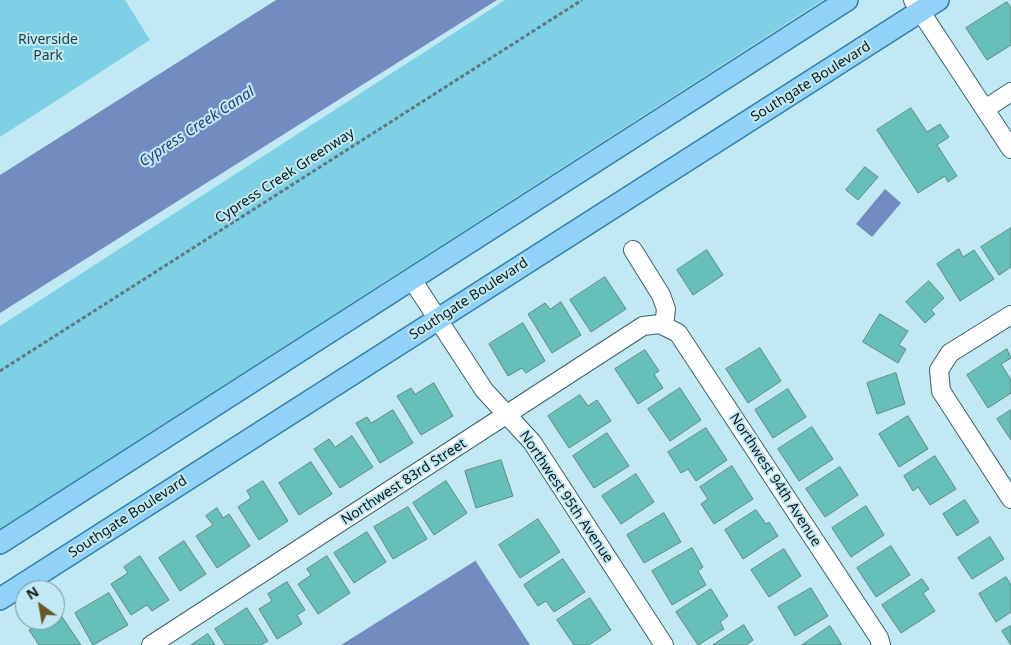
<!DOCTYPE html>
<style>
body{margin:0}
#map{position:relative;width:1011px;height:645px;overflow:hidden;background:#c1e9f3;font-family:"Noto Sans",sans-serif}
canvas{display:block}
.north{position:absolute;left:15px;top:580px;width:50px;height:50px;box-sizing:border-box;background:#c1e9f3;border:1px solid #78969d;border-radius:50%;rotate:328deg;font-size:14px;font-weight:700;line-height:20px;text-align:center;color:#0a191c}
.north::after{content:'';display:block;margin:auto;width:18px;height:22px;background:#695825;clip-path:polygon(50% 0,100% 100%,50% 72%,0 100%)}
</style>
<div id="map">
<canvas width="1011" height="645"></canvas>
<div class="north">N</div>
</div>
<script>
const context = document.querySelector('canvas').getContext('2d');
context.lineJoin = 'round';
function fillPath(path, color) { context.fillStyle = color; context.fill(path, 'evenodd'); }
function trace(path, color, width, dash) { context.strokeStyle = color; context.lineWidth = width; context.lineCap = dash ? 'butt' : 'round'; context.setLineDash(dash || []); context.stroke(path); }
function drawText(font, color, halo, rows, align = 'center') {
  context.font = font + ' "Noto Sans",sans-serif'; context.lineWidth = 4; context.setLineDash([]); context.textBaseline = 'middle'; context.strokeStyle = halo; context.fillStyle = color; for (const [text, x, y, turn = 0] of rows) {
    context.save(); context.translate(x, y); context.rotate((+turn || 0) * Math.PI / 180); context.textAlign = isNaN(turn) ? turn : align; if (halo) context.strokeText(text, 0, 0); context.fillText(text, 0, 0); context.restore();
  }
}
const green = new Path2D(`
 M 0,0 L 125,0 L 150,40 L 0,137 Z
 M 505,0 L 823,0 L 0,529 L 0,326 Z`);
const water = new Path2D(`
 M 276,0 L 497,0 L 0,313 L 0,175 Z
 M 885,189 L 901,203 L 872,237 L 856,224 Z
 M 475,560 L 530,645 L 341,645 L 475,561 Z`);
const building = new Path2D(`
 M 1007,2 L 1011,8 L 1011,45 L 987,60 L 966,28 Z
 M 911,108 L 927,132 L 940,124 L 949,137 L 937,145 L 957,176 L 948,182 L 945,176 L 918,193 L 877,130 Z
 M 865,167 L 878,177 L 858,200 L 846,190 Z
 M 1011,228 L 1011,267 L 999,275 L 981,247 Z
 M 959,249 L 963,257 L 974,250 L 994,279 L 960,301 L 937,264 Z
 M 707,250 L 723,275 L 693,295 L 677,270 Z
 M 605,277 L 626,309 L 591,332 L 570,300 Z
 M 929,281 L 944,298 L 931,310 L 935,314 L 925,323 L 906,302 Z
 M 561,302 L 581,335 L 552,353 L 528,314 L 545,303 L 550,309 Z
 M 880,314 L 908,331 L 899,345 L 906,349 L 898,363 L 863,342 Z
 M 523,323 L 545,361 L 526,373 L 522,368 L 508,376 L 489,344 Z
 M 760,348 L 781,381 L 748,403 L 726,369 Z
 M 1007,349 L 1011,358 L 1001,364 L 1011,380 L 1011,393 L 988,408 L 967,375 Z
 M 645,350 L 659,371 L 654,374 L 663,388 L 638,404 L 615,369 Z
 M 896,373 L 905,404 L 877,414 L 867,383 Z
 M 434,383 L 453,416 L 421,435 L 397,396 L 411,388 L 415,394 Z
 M 680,388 L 701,420 L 670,441 L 648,409 Z
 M 788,389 L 806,417 L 773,438 L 755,410 Z
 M 580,395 L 588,406 L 597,400 L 611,421 L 569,448 L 548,416 Z
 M 393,410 L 413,443 L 380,463 L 356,423 L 367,417 L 371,423 Z
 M 1011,410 L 1011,440 L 997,419 Z
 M 908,416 L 928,449 L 899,467 L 879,434 Z
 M 812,427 L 833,459 L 799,481 L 778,449 Z
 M 706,428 L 727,460 L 696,481 L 688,469 L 681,473 L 668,452 Z
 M 607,433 L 629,466 L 594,488 L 573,456 Z
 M 352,436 L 373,467 L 340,488 L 314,449 L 329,439 L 335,447 Z
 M 935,456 L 956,489 L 930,505 L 918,487 L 913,491 L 904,476 Z
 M 501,460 L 513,496 L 476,508 L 465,471 Z
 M 311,462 L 332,494 L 299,515 L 279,483 Z
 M 732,466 L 753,499 L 714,524 L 701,504 L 708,499 L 700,487 Z
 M 840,467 L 858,495 L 825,517 L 806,489 Z
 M 636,474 L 654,502 L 621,524 L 602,496 Z
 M 263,481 L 288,521 L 259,540 L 238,507 L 251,498 L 247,491 Z
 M 446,481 L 467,513 L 434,535 L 413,503 Z
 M 965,500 L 979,522 L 957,536 L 943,514 Z
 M 866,506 L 884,535 L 851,557 L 832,528 Z
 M 408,507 L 427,539 L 393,559 L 374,527 Z
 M 217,508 L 223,518 L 229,514 L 250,546 L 217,568 L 196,536 L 213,525 L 206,516 Z
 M 756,510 L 766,524 L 769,522 L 778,536 L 743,559 L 725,530 Z
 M 664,513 L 681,542 L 644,563 L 627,535 Z
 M 538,519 L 560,552 L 520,578 L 499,545 Z
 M 367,532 L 386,562 L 354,583 L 334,553 Z
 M 990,537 L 1004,559 L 972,579 L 958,558 Z
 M 184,541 L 206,574 L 180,591 L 159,558 Z
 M 891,546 L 910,575 L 876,597 L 857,568 Z
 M 692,548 L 703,567 L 698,571 L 706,585 L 672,605 L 652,571 Z
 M 784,549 L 801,576 L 769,597 L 751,570 Z
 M 140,556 L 169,600 L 152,611 L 147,605 L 131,615 L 111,584 L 128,573 L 124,567 Z
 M 327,556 L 350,593 L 318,614 L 298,584 L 311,575 L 307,569 Z
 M 563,559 L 585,592 L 554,612 L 546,601 L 538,606 L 524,585 Z
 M 1006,577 L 1011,585 L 1011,612 L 996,622 L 979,594 Z
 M 922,579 L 929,589 L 923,593 L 935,611 L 901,633 L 882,605 Z
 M 287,582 L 305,610 L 297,615 L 302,624 L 277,639 L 259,609 L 272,601 L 268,594 Z
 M 811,588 L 828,616 L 795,636 L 778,607 Z
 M 711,589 L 728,616 L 720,622 L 724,629 L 698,645 L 676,612 Z
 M 109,593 L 128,625 L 93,645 L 75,613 Z
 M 590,598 L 611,630 L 589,645 L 574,645 L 557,620 Z
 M 247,608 L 268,641 L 261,645 L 225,645 L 215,629 Z
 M 58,611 L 81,645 L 39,645 L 29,630 L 44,620 L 55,620 L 55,613 Z
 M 744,625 L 753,640 L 746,645 L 713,645 Z
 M 830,626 L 842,645 L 802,645 Z
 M 1011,626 L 1011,645 L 1002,631 Z
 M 208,634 L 215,645 L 191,645 Z`);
const path = new Path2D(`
 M 0,371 L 582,0`);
const minor = new Path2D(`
 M 913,0 L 1011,149
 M 985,109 L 1011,92
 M 633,250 L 661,295 L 666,309 L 664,326
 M 411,278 L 484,390 L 532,442 L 664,645
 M 1011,315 L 950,353 L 939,370 L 941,391 L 1011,499
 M 151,645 L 643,326 L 660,324 L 678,333 L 879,638 L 881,645`);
const major = new Path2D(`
 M 0,543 L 847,0
 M 0,599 L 938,0`);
const parkNames = [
 ["Riverside",48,40],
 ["Park",48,56]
];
const streetNames = [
 ["Southgate Boulevard",811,82,-32],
 ["Cypress Creek Greenway",285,176,-33],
 ["Southgate Boulevard",469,299,-33],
 ["Northwest 94th Avenue",775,480,57],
 ["Northwest 83rd Street",404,482,-33],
 ["Northwest 95th Avenue",566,497,56],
 ["Southgate Boulevard",128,517,-33]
];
const waterNames = [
 ["Cypress Creek Canal",197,127,-33]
];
fillPath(green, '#7ed0e4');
fillPath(water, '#728cc1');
fillPath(building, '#67bfb9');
trace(building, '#608784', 1);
trace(minor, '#3d616a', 20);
trace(major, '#327eaa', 24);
trace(path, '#5f797f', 3, [4, 2.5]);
trace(minor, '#fff', 18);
trace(major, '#91d2fa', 21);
drawText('14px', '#1b424b', '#c1e9f3', parkNames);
drawText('14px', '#0a191c', '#c1e9f3', streetNames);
drawText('italic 15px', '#264284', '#c1e9f3', waterNames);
</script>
